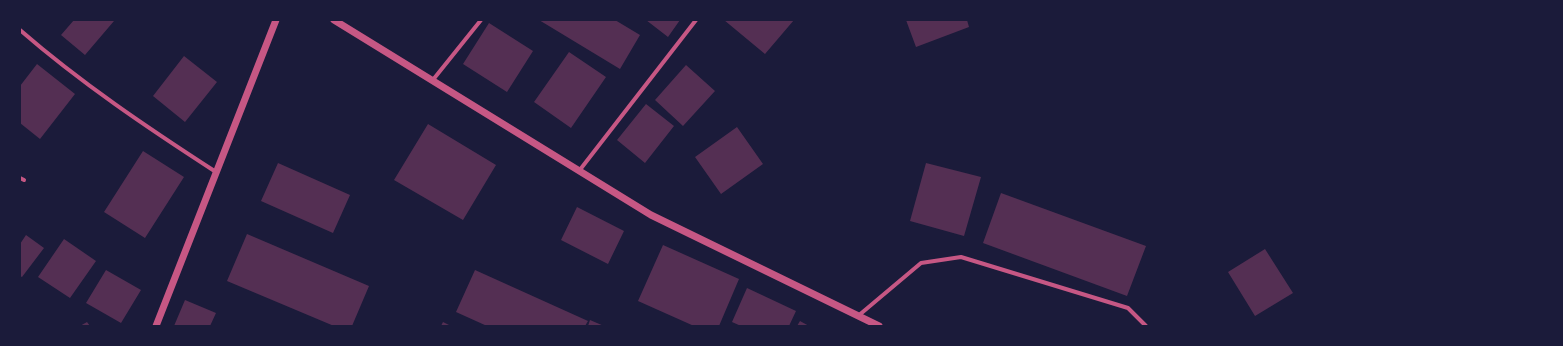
<!DOCTYPE html>
<style>
body{margin:0}
#map{position:relative;width:1563px;height:346px;overflow:hidden;background:#1b1b3a;font-family:Manrope,sans-serif}
canvas{display:block}
.frame{position:absolute;inset:0;border:21px solid #1b1b3a;pointer-events:none}
</style>
<div id="map">
<canvas width="1563" height="346"></canvas>
<div class="frame"></div>
</div>
<script>
const context = document.querySelector('canvas').getContext('2d');
context.lineJoin = 'round';
function fillPath(path, color) { context.fillStyle = color; context.fill(path, 'evenodd'); }
function trace(path, color, width, dash) { context.strokeStyle = color; context.lineWidth = width; context.lineCap = dash ? 'butt' : 'round'; context.setLineDash(dash || []); context.stroke(path); }
const building = new Path2D(`
 M 74,20 L 112,20 L 114,21 L 85,55 L 61,35 Z
 M 539,20 L 615,20 L 640,35 L 620,69 Z
 M 646,20 L 680,20 L 668,37 Z
 M 724,20 L 794,20 L 765,54 Z
 M 906,20 L 967,20 L 969,27 L 916,47 Z
 M 489,23 L 533,51 L 507,92 L 463,64 Z
 M 569,52 L 606,77 L 571,128 L 534,102 Z
 M 184,56 L 217,82 L 185,122 L 153,96 Z
 M 37,64 L 75,94 L 40,139 L 20,123 L 20,86 Z
 M 686,65 L 715,91 L 683,126 L 655,100 Z
 M 646,104 L 674,126 L 645,163 L 617,140 Z
 M 428,124 L 496,165 L 463,220 L 394,180 Z
 M 737,127 L 763,164 L 721,194 L 695,157 Z
 M 143,151 L 184,177 L 145,238 L 104,212 Z
 M 278,163 L 350,195 L 333,233 L 261,201 Z
 M 926,163 L 981,177 L 964,236 L 910,221 Z
 M 1001,193 L 1146,246 L 1127,296 L 983,243 Z
 M 577,207 L 624,231 L 608,264 L 561,240 Z
 M 247,234 L 369,286 L 352,326 L 334,326 L 227,281 Z
 M 26,235 L 44,248 L 22,277 L 20,276 L 20,244 Z
 M 64,239 L 96,261 L 70,298 L 38,277 Z
 M 663,245 L 739,279 L 719,326 L 694,326 L 638,301 Z
 M 1265,249 L 1293,293 L 1255,316 L 1228,272 Z
 M 106,270 L 141,290 L 121,323 L 86,303 Z
 M 475,270 L 588,321 L 585,326 L 487,326 L 456,312 Z
 M 747,288 L 796,311 L 789,326 L 741,326 L 732,322 Z
 M 185,300 L 216,313 L 210,326 L 174,326 Z
 M 590,320 L 604,326 L 588,326 Z
 M 800,321 L 809,326 L 797,326 Z
 M 87,322 L 90,326 L 80,326 Z
 M 443,322 L 451,326 L 441,326 Z`);
const minor = new Path2D(`
 M 20,30 C 81,83 148,128 216,172
 M 432,81 L 481,20
 M 579,171 L 696,20
 M 20,178 L 24,180
 M 858,316 L 921,263 L 961,257 L 1128,308 L 1146,326`);
const tertiary = new Path2D(`
 M 334,20 L 651,215 L 879,326
 M 156,326 L 276,20`);
fillPath(building, '#542f53');
trace(minor, '#c65784', 4);
trace(tertiary, '#c65784', 7);
</script>
